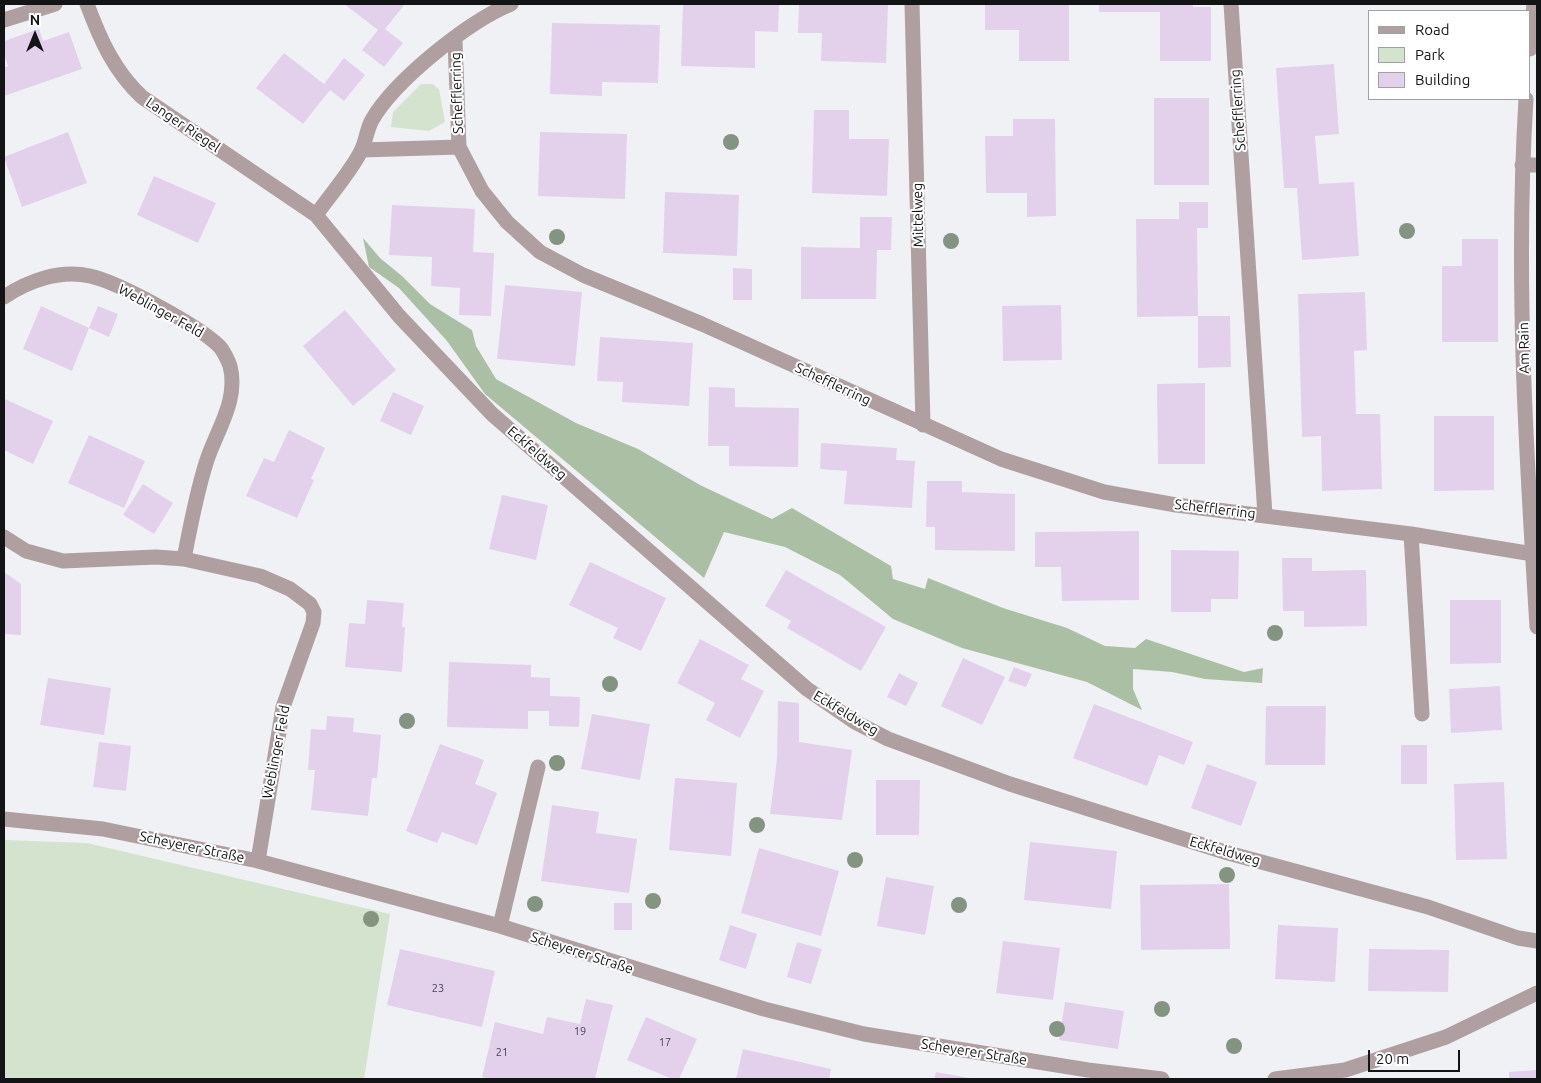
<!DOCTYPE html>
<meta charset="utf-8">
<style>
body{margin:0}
#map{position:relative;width:1541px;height:1083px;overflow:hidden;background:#f0f1f5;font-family:Ubuntu,sans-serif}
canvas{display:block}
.frame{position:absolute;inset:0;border:5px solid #131415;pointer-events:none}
.legend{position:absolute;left:1368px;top:10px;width:162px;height:90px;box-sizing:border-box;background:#fff;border:1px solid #a1a1a1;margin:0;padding:6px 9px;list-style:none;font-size:15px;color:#131415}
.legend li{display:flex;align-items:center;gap:10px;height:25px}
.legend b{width:25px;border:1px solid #a1a1a1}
.north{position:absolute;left:10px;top:10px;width:50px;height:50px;-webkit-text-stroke:4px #fff;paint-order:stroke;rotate:0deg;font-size:14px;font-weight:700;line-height:20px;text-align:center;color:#131415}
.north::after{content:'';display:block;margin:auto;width:18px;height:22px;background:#131415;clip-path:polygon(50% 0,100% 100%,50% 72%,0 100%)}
.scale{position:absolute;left:1368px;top:1050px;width:92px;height:22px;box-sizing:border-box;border:2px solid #131415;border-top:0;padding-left:6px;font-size:15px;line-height:18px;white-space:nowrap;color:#131415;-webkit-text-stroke:4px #fff;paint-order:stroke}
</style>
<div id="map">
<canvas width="1541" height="1083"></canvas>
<div class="frame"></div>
<ul class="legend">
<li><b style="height:6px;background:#af9fa1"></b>Road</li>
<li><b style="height:14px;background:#d3e3cd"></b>Park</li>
<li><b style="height:14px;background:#e3d1ec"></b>Building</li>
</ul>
<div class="north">N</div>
<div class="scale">20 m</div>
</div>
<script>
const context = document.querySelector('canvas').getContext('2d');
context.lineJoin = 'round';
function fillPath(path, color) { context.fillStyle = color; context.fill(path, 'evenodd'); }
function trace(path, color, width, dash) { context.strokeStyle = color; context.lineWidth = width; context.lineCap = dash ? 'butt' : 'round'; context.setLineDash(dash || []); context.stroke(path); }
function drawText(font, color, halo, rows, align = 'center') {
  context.font = font + ' Ubuntu,sans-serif'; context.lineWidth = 4; context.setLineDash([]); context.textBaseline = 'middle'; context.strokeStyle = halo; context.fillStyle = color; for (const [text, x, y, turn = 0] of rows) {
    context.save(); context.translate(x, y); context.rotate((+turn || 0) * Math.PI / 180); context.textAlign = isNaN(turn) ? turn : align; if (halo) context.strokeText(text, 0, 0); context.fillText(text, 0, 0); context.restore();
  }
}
const green = new Path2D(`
 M 421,84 L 432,84 L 439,89 L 445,122 L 429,131 L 391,127 L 393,112 Z
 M 4,840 L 87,843 L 390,914 L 364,1079 L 4,1079 Z`);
const forest = new Path2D(`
 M 363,238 L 380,258 L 402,276 L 430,304 L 472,330 L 476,346 L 496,379 L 576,423 L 638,449 L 700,485 L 772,519 L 792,508 L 891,566 L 893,579 L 925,589 L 928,578 L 1003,608 L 1067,628 L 1105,646 L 1135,648 L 1146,639 L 1244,672 L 1263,668 L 1262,683 L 1205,679 L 1172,672 L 1133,669 L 1133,689 L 1142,710 L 1087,682 L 962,648 L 893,619 L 840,575 L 785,547 L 724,532 L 704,578 L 485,394 L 447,341 L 399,288 L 369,267 Z`);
const building = new Path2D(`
 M 344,4 L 405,4 L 385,29 L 403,43 L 384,67 L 362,50 L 378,30 Z
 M 683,4 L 779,4 L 778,32 L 755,31 L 755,68 L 681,66 Z
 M 799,4 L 888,5 L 886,63 L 821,61 L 822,33 L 798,33 Z
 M 985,4 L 1069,4 L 1069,61 L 1019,61 L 1019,30 L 985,30 Z
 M 1099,4 L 1193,4 L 1193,7 L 1211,7 L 1211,61 L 1160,61 L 1160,12 L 1099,12 Z
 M 552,23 L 660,25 L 658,83 L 602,82 L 602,96 L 550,94 Z
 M 39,29 L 43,41 L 69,32 L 82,69 L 4,96 L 4,68 L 8,66 L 4,54 L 4,41 Z
 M 284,53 L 324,84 L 344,58 L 365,75 L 344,101 L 330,90 L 303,124 L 256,88 Z
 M 1334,64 L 1339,134 L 1315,136 L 1319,184 L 1354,182 L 1359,256 L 1302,260 L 1297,188 L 1284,188 L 1276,68 Z
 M 1154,98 L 1209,98 L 1209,185 L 1154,185 Z
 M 814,110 L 849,110 L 849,139 L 889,139 L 887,196 L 812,193 Z
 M 1013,119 L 1055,119 L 1056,216 L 1027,217 L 1027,193 L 986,193 L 985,136 L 1013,136 Z
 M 68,132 L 87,183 L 22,207 L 4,157 Z
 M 540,132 L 627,134 L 625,199 L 538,196 Z
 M 154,176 L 216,203 L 198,243 L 137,215 Z
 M 665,192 L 739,195 L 737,256 L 663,253 Z
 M 1179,202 L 1208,202 L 1208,228 L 1197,228 L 1198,316 L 1137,317 L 1136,219 L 1179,219 Z
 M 392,205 L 475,209 L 473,252 L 494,253 L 491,316 L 459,315 L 460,288 L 431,286 L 432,257 L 389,255 Z
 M 860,217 L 892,217 L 891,250 L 877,250 L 876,299 L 801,299 L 801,247 L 860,248 Z
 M 1462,239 L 1498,239 L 1498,342 L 1442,342 L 1442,266 L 1462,266 Z
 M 733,268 L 752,269 L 752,300 L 733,300 Z
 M 505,285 L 582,292 L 575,366 L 497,359 Z
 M 1365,292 L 1367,350 L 1354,351 L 1356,414 L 1380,414 L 1382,489 L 1322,491 L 1321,436 L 1302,437 L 1298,294 Z
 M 1061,305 L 1062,360 L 1003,361 L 1002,306 Z
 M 41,306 L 89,328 L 72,371 L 23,349 Z
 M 98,306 L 118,314 L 109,337 L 89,328 Z
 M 345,310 L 396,370 L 353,406 L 303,346 Z
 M 1198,316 L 1230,316 L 1231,367 L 1198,368 Z
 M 600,337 L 693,343 L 689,406 L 622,402 L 623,382 L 597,381 Z
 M 1205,383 L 1205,464 L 1158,464 L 1157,384 Z
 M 709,387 L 735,388 L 735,407 L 799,408 L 798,467 L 729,466 L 729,446 L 708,446 Z
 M 393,392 L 424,406 L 411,435 L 380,421 Z
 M 5,399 L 53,421 L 33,464 L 4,450 Z
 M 1434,416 L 1494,416 L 1494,490 L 1434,491 Z
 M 289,430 L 325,448 L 311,479 L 314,480 L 297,518 L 246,496 L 264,458 L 274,462 Z
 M 89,435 L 145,461 L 124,508 L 68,483 Z
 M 821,443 L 897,448 L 896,460 L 915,461 L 912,508 L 844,504 L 847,471 L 820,469 Z
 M 927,481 L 962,481 L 962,492 L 1015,494 L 1015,551 L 935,550 L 935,527 L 926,527 Z
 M 143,484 L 173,503 L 154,534 L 123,515 Z
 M 502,495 L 548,505 L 536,560 L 489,549 Z
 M 1139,531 L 1139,600 L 1062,601 L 1061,567 L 1035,567 L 1035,532 Z
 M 1171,550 L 1239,551 L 1238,599 L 1211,599 L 1211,612 L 1171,612 Z
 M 1282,558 L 1312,558 L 1312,571 L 1366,570 L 1367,626 L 1304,627 L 1304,611 L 1283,611 Z
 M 590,562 L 666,598 L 641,651 L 613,638 L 618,628 L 569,605 Z
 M 786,570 L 886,627 L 861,671 L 787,628 L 791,621 L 765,606 Z
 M 4,572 L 21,584 L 21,635 L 4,634 Z
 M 367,600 L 404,603 L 402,627 L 405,627 L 402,672 L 345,667 L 349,623 L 365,624 Z
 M 1450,600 L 1501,600 L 1501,663 L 1450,664 Z
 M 700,639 L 749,665 L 741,679 L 764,691 L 740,738 L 706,720 L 715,703 L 677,683 Z
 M 963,658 L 1005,677 L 982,725 L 941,706 Z
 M 449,662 L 531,665 L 531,677 L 550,678 L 550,696 L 580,697 L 579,727 L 549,726 L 549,711 L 528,711 L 528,729 L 447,727 Z
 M 1014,667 L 1032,674 L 1026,687 L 1008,681 Z
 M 899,673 L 918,683 L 906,706 L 887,697 Z
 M 48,678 L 111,688 L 104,735 L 40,725 Z
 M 1500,686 L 1502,730 L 1451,733 L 1449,689 Z
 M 778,701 L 799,703 L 799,742 L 852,750 L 842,820 L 770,814 L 777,759 Z
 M 1094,704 L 1193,742 L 1184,765 L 1159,755 L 1147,786 L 1073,758 Z
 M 1266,706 L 1326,706 L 1325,765 L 1265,765 Z
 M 592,714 L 650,724 L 640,780 L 581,769 Z
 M 327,716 L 354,718 L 353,732 L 381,735 L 377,778 L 372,778 L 368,816 L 311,810 L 315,770 L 308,770 L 311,729 L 326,730 Z
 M 99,742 L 131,746 L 126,791 L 93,787 Z
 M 440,744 L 484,760 L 475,784 L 497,793 L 477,845 L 442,832 L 437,843 L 406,831 Z
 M 1401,745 L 1427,745 L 1427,784 L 1401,784 Z
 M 1207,764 L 1257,782 L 1241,826 L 1191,808 Z
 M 675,778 L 737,783 L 731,856 L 669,850 Z
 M 876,780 L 920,780 L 919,835 L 876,835 Z
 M 1504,782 L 1507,859 L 1456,860 L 1454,784 Z
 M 552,805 L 599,812 L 596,833 L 637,839 L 629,893 L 541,881 Z
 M 1030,842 L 1117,851 L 1111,909 L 1024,900 Z
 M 759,848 L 839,871 L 821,936 L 741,913 Z
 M 886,877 L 934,886 L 925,935 L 877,926 Z
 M 1229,884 L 1230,949 L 1141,950 L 1140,885 Z
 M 614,903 L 632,903 L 632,930 L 614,930 Z
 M 730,925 L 757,934 L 746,969 L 719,960 Z
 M 1278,925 L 1338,928 L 1335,982 L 1275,979 Z
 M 1003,941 L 1060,948 L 1053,1000 L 996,993 Z
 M 797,942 L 822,949 L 811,984 L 787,977 Z
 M 400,949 L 495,971 L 482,1027 L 387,1005 Z
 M 1369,949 L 1449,950 L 1448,992 L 1368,991 Z
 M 586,999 L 613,1005 L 595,1079 L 493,1079 L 482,1077 L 495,1022 L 543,1034 L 547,1017 L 580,1024 Z
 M 1065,1002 L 1124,1011 L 1118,1049 L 1059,1040 Z
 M 646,1017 L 697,1039 L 679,1079 L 672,1079 L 627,1060 Z
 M 743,1049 L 831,1069 L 829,1079 L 736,1079 Z
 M 1537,1070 L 1537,1079 L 1509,1079 L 1509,1072 Z
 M 936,1072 L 969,1078 L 969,1079 L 934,1079 Z`);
const minor = new Path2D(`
 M 87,4 C 100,39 114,71 142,97 L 316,215 L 399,316 L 492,414 L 807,689 L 855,722 L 888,739 L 1010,784 L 1228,853 L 1428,907 L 1518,938 L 1537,941
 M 912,4 L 923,425
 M 1231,4 L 1265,515
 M 4,20 L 55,4
 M 1530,49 L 1534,4
 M 1526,99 C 1515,274 1526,451 1537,627
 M 459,147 L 482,191 L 507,222 L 540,252 L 583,275 L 702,324 L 1001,459 L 1104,492 L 1176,505 L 1411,534 L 1533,554
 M 362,150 L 459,147 L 455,40
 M 1522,165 L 1537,165
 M 316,215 C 330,195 353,169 362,149 C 366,140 367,129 372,120 C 395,80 469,21 511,4
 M 4,297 C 28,281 60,269 90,276 C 118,282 199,326 219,346 C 223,350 228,360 230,366 C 239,401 216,431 206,463 C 196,495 190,527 184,559
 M 1411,534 L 1422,714
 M 4,537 L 26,551 L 63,561 L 156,557 L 184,559 L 260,576 L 290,589 L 310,604 L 314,612 L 313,623 L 283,707 L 258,861
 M 4,819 L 103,829 L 258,861 L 500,926 L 764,1009 L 864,1034 L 1088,1070 L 1162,1079
 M 500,926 L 538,767
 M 1275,1079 L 1345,1070 L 1446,1037 L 1537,993`);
const trees = [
 [731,142],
 [1407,231],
 [557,237],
 [951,241],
 [1275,633],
 [610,684],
 [407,721],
 [557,763],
 [757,825],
 [855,860],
 [1227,875],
 [653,901],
 [535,904],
 [959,905],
 [371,919],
 [1162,1009],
 [1057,1029],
 [1234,1046]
];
const numberNames = [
 ["23",438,988],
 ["19",580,1031],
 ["17",665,1042],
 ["21",502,1052]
];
const streetNames = [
 ["Schefflerring",457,93,-92],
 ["Schefflerring",1238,110,-94],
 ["Langer Riegel",183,125,34],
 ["Mittelweg",918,215,-91],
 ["Weblinger Feld",161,311,29],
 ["Am Rain",1524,348,-91],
 ["Schefflerring",833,384,25],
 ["Eckfeldweg",537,453,41],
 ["Schefflerring",1215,509,7],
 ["Eckfeldweg",846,713,31],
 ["Weblinger Feld",276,752,-79],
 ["Scheyerer Straße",192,847,12],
 ["Eckfeldweg",1225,851,16],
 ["Scheyerer Straße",582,953,18],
 ["Scheyerer Straße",974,1052,9]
];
fillPath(green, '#d3e3cd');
fillPath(forest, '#abbfa5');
fillPath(building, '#e3d1ec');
trace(minor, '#af9fa1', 15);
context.fillStyle = '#839480';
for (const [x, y] of trees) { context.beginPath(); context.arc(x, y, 8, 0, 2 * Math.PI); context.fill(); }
drawText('11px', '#47434b', null, numberNames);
drawText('14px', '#131415', '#fff', streetNames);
</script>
